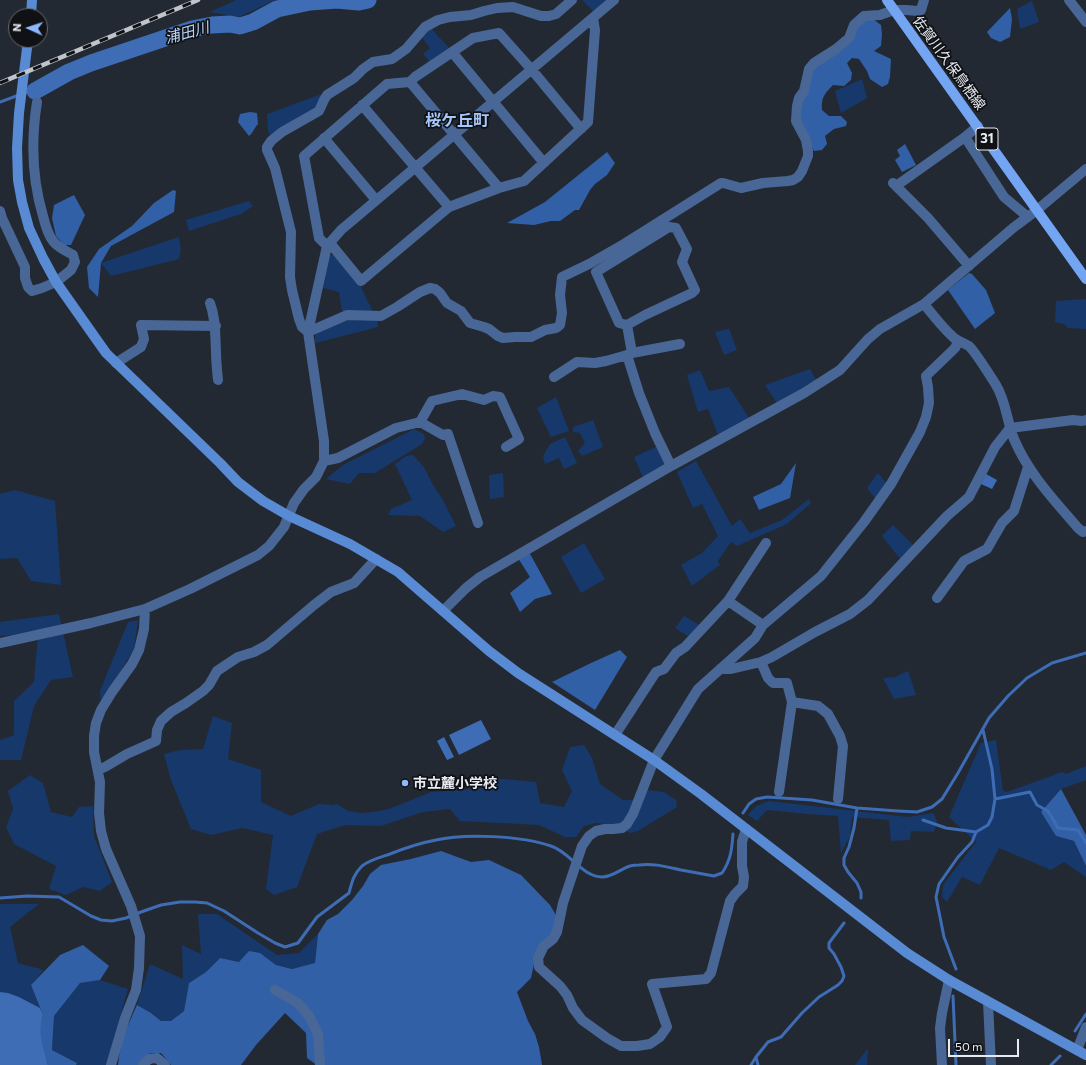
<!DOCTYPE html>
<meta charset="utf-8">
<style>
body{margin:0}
#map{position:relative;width:1086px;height:1065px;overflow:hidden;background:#232932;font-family:Commissioner,sans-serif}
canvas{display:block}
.north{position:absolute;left:8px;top:8px;width:40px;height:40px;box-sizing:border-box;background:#0f1115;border:1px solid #66696d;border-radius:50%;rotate:273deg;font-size:11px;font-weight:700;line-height:16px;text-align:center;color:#e8ecf2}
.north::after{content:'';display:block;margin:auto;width:14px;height:18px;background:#8db9fc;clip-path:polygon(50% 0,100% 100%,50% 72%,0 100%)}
.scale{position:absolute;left:948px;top:1039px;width:71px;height:18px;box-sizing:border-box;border:2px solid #e8ecf2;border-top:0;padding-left:5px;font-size:12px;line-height:14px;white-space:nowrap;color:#e8ecf2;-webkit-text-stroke:3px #0f1115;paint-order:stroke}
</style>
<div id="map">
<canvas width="1086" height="1065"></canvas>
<div class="north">N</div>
<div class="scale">50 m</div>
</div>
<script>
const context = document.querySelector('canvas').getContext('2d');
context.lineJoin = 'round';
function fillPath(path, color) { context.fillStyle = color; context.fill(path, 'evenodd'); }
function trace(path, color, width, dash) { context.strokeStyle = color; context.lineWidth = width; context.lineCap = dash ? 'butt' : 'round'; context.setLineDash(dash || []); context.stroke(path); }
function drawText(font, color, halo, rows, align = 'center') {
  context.font = font + ' Commissioner,"Noto Sans JP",sans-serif'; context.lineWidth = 3.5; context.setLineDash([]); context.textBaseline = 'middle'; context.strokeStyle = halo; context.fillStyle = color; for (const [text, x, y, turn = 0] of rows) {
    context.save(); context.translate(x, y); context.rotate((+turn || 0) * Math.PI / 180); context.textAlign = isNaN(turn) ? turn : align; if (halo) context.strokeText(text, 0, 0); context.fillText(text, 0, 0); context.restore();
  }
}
const green = new Path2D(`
 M 236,0 L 275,0 L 239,17 L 210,12 Z
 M 582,0 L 606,0 L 594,12 Z
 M 1032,1 L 1039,22 L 1020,29 L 1017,9 Z
 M 430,27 L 450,49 L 430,62 L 423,54 L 430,48 L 420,35 Z
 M 862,79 L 867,98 L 841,113 L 835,91 Z
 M 325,93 L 315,110 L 271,137 L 268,131 L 267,114 Z
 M 249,201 L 253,206 L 241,214 L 189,231 L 186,220 Z
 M 179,237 L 181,250 L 179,259 L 111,276 L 101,263 Z
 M 329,255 L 336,255 L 361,287 L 373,312 L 342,311 L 339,292 L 323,288 Z
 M 1085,299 L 1086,301 L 1086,329 L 1068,328 L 1064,324 L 1055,322 L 1056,301 Z
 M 350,316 L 377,318 L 378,327 L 315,343 L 315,333 Z
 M 729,329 L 737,350 L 724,355 L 715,332 Z
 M 810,369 L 816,380 L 777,403 L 765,385 Z
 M 700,370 L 709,391 L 729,387 L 749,418 L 718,435 L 708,409 L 698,412 L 687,375 Z
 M 556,397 L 569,431 L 551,437 L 537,408 Z
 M 593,420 L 603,447 L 582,456 L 578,451 L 585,443 L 580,433 L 573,432 L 573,427 Z
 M 414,429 L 424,434 L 425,438 L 422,444 L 375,473 L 359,473 L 350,484 L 326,479 L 343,465 Z
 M 565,437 L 577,463 L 564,469 L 559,458 L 545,464 L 543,456 L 550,444 Z
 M 658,446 L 665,464 L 643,477 L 634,457 Z
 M 413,455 L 424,467 L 432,483 L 443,500 L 456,526 L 443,532 L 420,516 L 388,515 L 391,509 L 412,500 L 395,464 L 406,456 Z
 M 696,461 L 732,526 L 740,519 L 750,533 L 782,520 L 809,499 L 811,503 L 787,524 L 737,546 L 731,542 L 718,561 L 720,565 L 692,586 L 681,565 L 702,553 L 718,536 L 702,504 L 693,508 L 677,472 Z
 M 503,473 L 504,497 L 490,499 L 489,475 Z
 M 878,473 L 887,484 L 876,499 L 867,488 Z
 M 15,490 L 55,501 L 61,585 L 31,581 L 17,558 L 0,559 L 0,494 Z
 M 893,525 L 915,547 L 901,560 L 882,536 Z
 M 584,543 L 605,579 L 581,593 L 561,557 Z
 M 59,614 L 73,677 L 51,680 L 34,706 L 21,760 L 0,760 L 0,740 L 14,735 L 14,701 L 34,682 L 38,633 L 0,636 L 0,622 Z
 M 684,616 L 701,626 L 689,637 L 675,628 Z
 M 138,620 L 134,649 L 101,703 L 100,691 L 128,622 Z
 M 908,671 L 916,695 L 894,699 L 883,678 L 895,677 Z
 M 213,716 L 232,723 L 228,759 L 261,770 L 261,802 L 291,816 L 319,804 L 332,805 L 337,804 L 348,811 L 361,813 L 373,812 L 389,809 L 431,792 L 485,788 L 491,778 L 536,782 L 540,803 L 564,807 L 572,791 L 562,770 L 570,747 L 584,745 L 592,758 L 600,784 L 623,800 L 639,800 L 647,790 L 664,792 L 676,800 L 677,807 L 638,831 L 630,833 L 614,825 L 596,823 L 584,826 L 576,837 L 565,837 L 539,825 L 460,821 L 450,809 L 423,812 L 381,826 L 345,825 L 317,834 L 297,887 L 274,895 L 266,889 L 273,835 L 242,828 L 211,835 L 191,829 L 171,780 L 164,754 L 180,750 L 203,749 Z
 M 996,740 L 1003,791 L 1007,792 L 1062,772 L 1066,774 L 1086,766 L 1086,780 L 1061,789 L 1041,812 L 1056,836 L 1074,841 L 1086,866 L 1086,877 L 1064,862 L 1051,870 L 999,848 L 980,885 L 962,877 L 947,902 L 942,897 L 943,885 L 976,842 L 949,817 L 981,743 Z
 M 30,775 L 43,783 L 51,812 L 72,817 L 79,807 L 93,806 L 94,836 L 112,882 L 100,891 L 83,887 L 66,895 L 49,889 L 56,866 L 14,844 L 6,827 L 13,809 L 8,791 Z
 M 769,801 L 908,817 L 933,813 L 937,821 L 934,832 L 911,831 L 910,840 L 891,841 L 889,820 L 852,817 L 850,836 L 841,853 L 838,816 L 807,814 L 767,810 L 757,821 L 748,815 L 756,806 Z
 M 0,904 L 39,904 L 10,927 L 18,963 L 44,970 L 31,985 L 40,1008 C 27,1001 15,993 0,992 Z
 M 198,914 L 217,914 L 277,955 L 299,953 L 318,934 L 315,963 L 293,969 L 276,965 L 260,953 L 239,962 L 220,958 L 206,972 L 189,983 L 184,1011 L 171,1021 L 161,1021 L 151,1013 L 137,1005 L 150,964 L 183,979 L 182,945 L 201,954 Z
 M 100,980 L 128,989 L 106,1065 L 76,1065 L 77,1063 L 52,1050 L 54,1016 L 80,983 Z
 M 868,1048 L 867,1065 L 855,1065 Z`);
const forest = new Path2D(`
 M 1010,8 L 1012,19 L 1010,37 L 1000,42 L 991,38 L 987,32 Z
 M 865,19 L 873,19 L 881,25 L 882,34 L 881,46 L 874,51 L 891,59 L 890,77 L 888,84 L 882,87 L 870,79 L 867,71 L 859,59 L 852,58 L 847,63 L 852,73 L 851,80 L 844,86 L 833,85 C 824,94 821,98 822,110 L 829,116 L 841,116 L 847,122 L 846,126 L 834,129 L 825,136 L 827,144 L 822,150 L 814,151 L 801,125 L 800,116 L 803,99 L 811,77 L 816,65 Z
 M 250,112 L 257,113 L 258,124 C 254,128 253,133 249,136 L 238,122 L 240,114 Z
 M 905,144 L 916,165 L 902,172 L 895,160 L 900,156 L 897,150 Z
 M 607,152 L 615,163 L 607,175 L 595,184 L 590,190 L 579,210 L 575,210 L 560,221 L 551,221 L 534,225 L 507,223 L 545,202 Z
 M 173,190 L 176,191 L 174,212 L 111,246 L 101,263 L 98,297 L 89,288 L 87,267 L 99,249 L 132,226 L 154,203 Z
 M 74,195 L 85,215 L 71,245 L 64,245 L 56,236 L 52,218 L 54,205 Z
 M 969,273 L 972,274 L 986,290 L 995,313 L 975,329 L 948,290 Z
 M 796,463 L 790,498 L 759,510 L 753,497 L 781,484 Z
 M 529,552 L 552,594 L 535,599 L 520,612 L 510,593 L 530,577 L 518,558 Z
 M 620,650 L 627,657 L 595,710 L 552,682 L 591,663 Z
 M 1061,789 L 1086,835 L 1086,866 L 1074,841 L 1056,836 L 1041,812 Z
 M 441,851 L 471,862 L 489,860 L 521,875 L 550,905 L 557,917 L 552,934 L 534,964 L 531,978 L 517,992 L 528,1021 L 535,1034 L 539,1047 L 542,1065 L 317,1065 L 307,1058 L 306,1033 L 285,1013 L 256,1045 L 241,1065 L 171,1065 L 161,1053 L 150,1053 L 140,1065 L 118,1065 C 120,1044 128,1024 137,1005 L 151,1013 L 161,1021 L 171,1021 L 184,1011 L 189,983 L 206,972 L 220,958 L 239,962 L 249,951 L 260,953 L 276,965 L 292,969 L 315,963 L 318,934 L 327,920 L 338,914 L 352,900 L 363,886 L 370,874 L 381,865 L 411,859 Z
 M 83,945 L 109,966 L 100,980 L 80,983 L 54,1016 L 52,1050 L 77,1063 L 76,1065 L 48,1065 L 40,1039 L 40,1025 L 43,1015 L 31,985 L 60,955 Z`);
const water = new Path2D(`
 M 986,474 L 997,480 L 992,489 L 981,484 Z
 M 481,720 L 491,739 L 459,755 L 449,735 Z
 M 444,737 L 454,757 L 447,760 L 437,741 Z
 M 0,992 L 8,993 L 19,997 L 40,1008 L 43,1015 C 37,1036 43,1044 48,1065 L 0,1065 Z`);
const stream = new Path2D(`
 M 24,93 L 35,91
 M 0,102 L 19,95
 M 995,799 L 1030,792 L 1037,805 L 1048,811 L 1058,828 L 1078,830 L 1086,843
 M 857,808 L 854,828 L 849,847 L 844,858 L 844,865 L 848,872 L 857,883 L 861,892 L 861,898
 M 743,813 L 749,804 L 756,799 L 767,797 L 812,800 L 857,808 L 898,811 L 917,812 L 932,807 L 942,799 L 958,773 L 989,718 L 1008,696 L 1027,678 L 1052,663 L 1086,653
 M 923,820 L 946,828 L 976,832
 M 0,898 L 27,896 L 59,897 L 91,916 L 101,920 L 112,921 L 126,918 L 141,912 L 161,905 L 180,902 L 195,902 L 207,903 L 224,911 L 258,933 L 275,943 L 285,947 L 298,943 L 317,917 L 349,893 C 352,882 353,875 362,866 C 369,860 381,857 390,854 C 405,848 420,843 436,840 C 465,833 522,836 551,846 C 570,852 581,876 602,877 C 613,877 620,869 630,866 C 633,865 636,865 639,865 C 654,863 667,867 681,870 C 692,872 703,874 714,876 L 722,873 C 731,860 732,848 733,834
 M 956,969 L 944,937 L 936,897 L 939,884 L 958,857 L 972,842 L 976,832 L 988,825 L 992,817 L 995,799 L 992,769 L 983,730
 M 953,996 L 956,1065
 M 1075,1031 L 1086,1014
 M 756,1057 L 758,1065
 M 751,1065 L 756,1057 L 768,1042 L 781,1037 L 802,1013 L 819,997 L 838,985 L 842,981 L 844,976 L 841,967 L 834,954 L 829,948 L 829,943 L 844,923
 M 1051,1065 L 1060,1056`);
const river = new Path2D(`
 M 35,91 L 69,72 L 91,63 L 192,29 L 212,25 L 230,24 L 240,26 L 253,22 L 277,9 L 310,2 L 337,0 L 359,2 L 368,0`);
const street = new Path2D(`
 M 572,0 L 556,14 L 549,16 L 541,16 L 513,7 L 497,8 L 484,11 L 471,15 L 450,17 L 438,20 L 425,27 L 406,49 L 392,59 L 373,62 L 363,69 L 354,78 L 327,95 L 324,100 L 319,111 L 282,132 L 271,141 L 267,147 L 267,150 L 275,168 L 291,232 L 290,277 L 292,290 L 299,319 L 302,327 L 308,332 L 347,315 L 381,316 L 397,307 L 420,292 L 430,288 L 435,289 L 440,293 L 447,303 L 461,311 L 470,323 L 484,327 L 489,329 L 498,336 L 503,338 L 515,337 L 531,337 L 545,330 L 556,328 L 560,325 L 562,313 L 560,295 L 562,277 L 589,264 L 624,244 L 721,183 L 723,183 L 741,188 L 763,183 L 788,181 L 793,180 L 798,177 L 802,171 L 808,156 L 808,151 L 806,140 L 796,121 L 797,106 L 799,98 L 804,91 L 809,69 L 814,63 L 836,49 L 849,38 L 854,25 L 864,16 L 880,15 L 894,10 L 906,10 L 918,11 L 921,10 L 924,0
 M 1069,0 L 1086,22
 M 452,52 L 544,163
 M 410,82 L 415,77 L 473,38 L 499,33 L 532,70 L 581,129
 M 362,105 L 449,207
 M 965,137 L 1004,197 L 1028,217
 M 324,138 L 376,200
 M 893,183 L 928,218 L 969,266
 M 896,186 L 965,137 L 978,126
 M 0,211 L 2,218 L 25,267 L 25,278 L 28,287 L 32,291 L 42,288 L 56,282 L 71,270 L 75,262 L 73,255 C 67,251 58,248 53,241 C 48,235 45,224 43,216 C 32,179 31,140 37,102
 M 330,243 L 361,281 L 449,207 L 499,188 L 524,181 L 588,122 L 595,30 L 593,18
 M 327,246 L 319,238 L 304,156 L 387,84 L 410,82 L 499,188
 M 210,303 C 216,319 215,335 216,351 C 216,361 217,370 218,380
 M 924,304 C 933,315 942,327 952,336 C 957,342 966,343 970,347 C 978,356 989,374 996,385 C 1006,401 1007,422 1014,439 C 1028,473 1055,501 1078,528 L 1083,532 L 1086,531
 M 627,325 L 645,315 L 692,293 L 695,290 L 682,262 L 687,249 L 676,228 L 669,227 L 596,272 L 619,323 L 627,325 L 632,353 L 627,355 L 639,393 L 655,433 L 671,466
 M 632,353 L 680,344
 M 116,363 L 141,347 L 144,339 L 141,325 L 216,326
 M 554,377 L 577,362 L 595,363 L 606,361 L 627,355
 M 420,422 L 432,401 L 462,394 L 484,400 L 493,396 L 500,397 L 519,439 L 506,447
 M 324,461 L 338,458 L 396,428 L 420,422 L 443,435 L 448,434 L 478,523
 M 937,598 L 964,561 L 987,549 L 1002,523 L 1014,511 L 1028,467
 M 728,601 L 763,625
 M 443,611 L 466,588 L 480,577 L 671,466 L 804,393 L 840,370 L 868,339 L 880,329 L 924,304 L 1013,228 L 1037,210 L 1086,169
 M 0,643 L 91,623 L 145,609 L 190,589 L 258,555 L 269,546 L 284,527 L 294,503 L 304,489 L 316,477 L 324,461 L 324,441 L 308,332 L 327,246 L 341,230 L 614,0
 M 761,662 L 768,678 L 773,683 L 787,683 L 792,702 L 779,792
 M 720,669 L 731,669 L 761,662 L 772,657 L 815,632 L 850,614 L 868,600 L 947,516 L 969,497 L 995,447 L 1010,428 L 1073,420 L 1082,421 L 1086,420
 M 792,702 L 818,706 L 828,714 L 840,736 L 843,746 L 838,799
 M 615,735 L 652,678 L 656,672 L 664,669 L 676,653 L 685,647 L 728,601 L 766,543
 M 98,770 L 105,767 L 127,754 L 156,741 L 157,730 L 161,721 L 171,712 L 186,703 L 203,691 L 209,685 L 217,671 L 238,657 L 254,652 L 267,645 L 314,605 L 331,592 L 354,583 L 376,559
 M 746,829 L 742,842 L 742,866 L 744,877 L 743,886 L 735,894 L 730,901 L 711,973 L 706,979 L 652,984 L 667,1027 L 660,1037 L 650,1044 L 637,1046 L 621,1046 L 607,1038 L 582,1020 L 573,1008 L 567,995 L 560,986 L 539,967 L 538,958 L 544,946 L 553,939 L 557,932 L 563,903 L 582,846 L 589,836 L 596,831 L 605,829 L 613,829 L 622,828 L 627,824 L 633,814 L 654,760 L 698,689 L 755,638 L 763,625 L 821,576 L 864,522 L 891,484 L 920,432 L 926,417 L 929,403 L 928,387 L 926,376 L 955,348 L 958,342
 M 275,990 L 298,1003 L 309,1016 L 318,1034 L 320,1065
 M 988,1002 L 991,1065
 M 1077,1050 L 1086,1027
 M 111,1065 L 125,1018 L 136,990 L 139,968 L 140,936 L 131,906 L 106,849 L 101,831 L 99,813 L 100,782 L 94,752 L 94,736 L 96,723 L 101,710 L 112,692 L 132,664 L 139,650 L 144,629 L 145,609
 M 143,1065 C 148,1059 150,1058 157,1058 L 165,1065
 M 942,1065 L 940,1028 L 942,1013 L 949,980`);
const secondary = new Path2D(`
 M 31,16 L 32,0
 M 28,40 L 19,113 L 17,148 L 18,180 L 22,202 L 29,228 L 43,258 L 56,282 L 106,353 L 220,463 L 238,482 L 263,501 L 289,516 L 350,544 L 398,572 L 489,651 L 518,673 L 654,760 L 701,794 L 907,953 L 949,980 L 1086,1055`);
const primary = new Path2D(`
 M 887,0 L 1086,279`);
const rail = new Path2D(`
 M 0,83 L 198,0`);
const markers = [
 [405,783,4,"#8db9fc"]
];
const shields = [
 [987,139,22]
];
const shieldNames = [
 ["31",987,139]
];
const streetNames = [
 ["佐賀川久保鳥栖線",949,63,54]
];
const poiNames = [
 ["市立麓小学校",413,783]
];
const waterNames = [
 ["浦田川",187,33,-15]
];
const quarterNames = [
 ["桜ケ丘町",457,121]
];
fillPath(green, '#17386b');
fillPath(forest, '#3260a6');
fillPath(water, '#3e6db5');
trace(stream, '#3e6db5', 3);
trace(river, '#3e6db5', 17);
trace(street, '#496796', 10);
trace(secondary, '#598ad4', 10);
trace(primary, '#73a5f2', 10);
trace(rail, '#c0c4cb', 4.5);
trace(rail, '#0f1115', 3, [9]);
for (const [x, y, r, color] of markers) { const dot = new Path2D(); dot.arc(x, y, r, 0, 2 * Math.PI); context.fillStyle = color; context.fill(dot); trace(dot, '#0f1115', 1.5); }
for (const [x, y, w] of shields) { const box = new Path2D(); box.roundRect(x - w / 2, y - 11, w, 22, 3); context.fillStyle = '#0f1115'; context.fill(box); trace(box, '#e8ecf2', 1); }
drawText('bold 13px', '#e8ecf2', null, shieldNames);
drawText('14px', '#e8ecf2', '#0f1115', streetNames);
drawText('bold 14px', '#e8ecf2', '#0f1115', poiNames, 'left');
drawText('italic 15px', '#bad4fb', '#0f1115', waterNames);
drawText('bold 16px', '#a6c7f9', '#0f1115', quarterNames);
</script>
